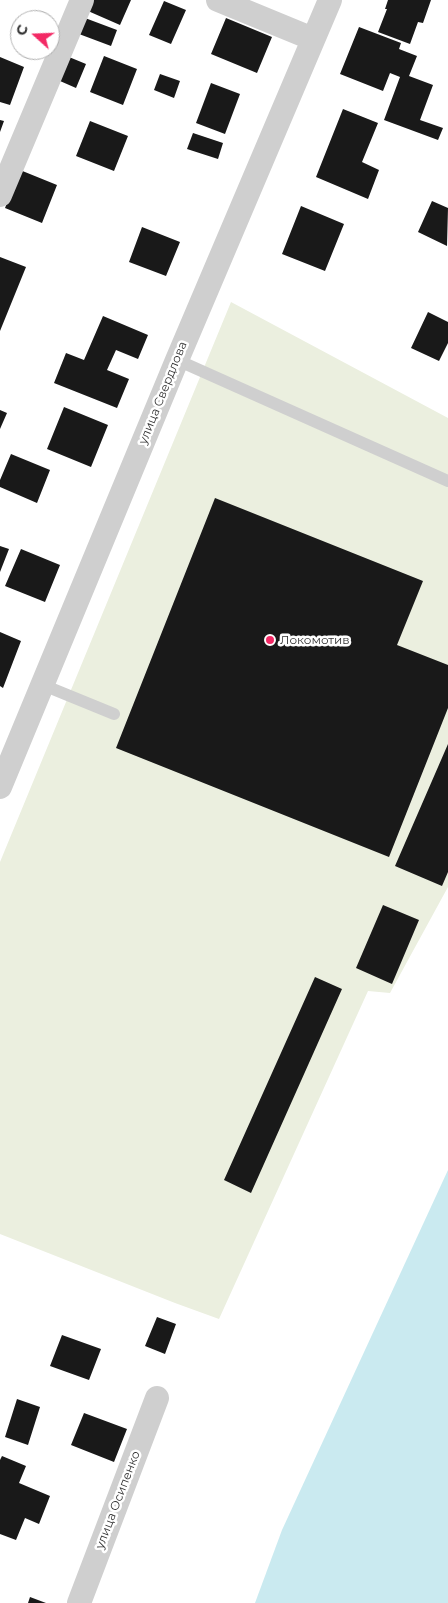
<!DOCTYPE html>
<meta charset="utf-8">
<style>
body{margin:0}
#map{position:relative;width:448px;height:1603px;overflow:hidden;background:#fff;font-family:Montserrat,sans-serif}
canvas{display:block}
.north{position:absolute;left:10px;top:10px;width:50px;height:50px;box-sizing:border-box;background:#fff;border:1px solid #adadad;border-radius:50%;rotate:290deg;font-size:14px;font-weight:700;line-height:20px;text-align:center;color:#323232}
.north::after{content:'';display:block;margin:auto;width:18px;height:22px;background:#f32965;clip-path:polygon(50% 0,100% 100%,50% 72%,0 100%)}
</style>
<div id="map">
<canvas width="448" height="1603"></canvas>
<div class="north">С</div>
</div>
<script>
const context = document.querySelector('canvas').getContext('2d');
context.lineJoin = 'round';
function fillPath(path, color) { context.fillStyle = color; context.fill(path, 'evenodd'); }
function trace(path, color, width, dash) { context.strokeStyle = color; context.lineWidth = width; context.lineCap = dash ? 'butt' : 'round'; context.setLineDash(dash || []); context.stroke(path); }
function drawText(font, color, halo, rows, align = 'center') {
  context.font = font + ' Montserrat,sans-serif'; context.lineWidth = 5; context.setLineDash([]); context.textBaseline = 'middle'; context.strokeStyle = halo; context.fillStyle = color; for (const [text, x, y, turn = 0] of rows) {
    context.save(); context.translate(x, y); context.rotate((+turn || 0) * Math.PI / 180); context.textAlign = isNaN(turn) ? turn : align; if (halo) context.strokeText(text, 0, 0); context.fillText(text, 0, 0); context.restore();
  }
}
const green = new Path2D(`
 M 231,302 L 448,418 L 448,887 L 390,993 L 368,991 L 219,1319 L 175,1303 L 0,1234 L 0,862 Z`);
const water = new Path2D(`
 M 448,1170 L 448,1603 L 255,1603 L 282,1530 Z`);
const building = new Path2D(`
 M 93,0 L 131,0 L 120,25 L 88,11 Z
 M 388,0 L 431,0 L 423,23 L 418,22 L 410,44 L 378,32 L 387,9 L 385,9 Z
 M 164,1 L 186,10 L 171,44 L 149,35 Z
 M 85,18 L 117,30 L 111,46 L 79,34 Z
 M 226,18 L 272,37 L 257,73 L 211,54 Z
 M 359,27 L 401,43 L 399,49 L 417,56 L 409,76 L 433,85 L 420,120 L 443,128 L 438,140 L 384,120 L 400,77 L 390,73 L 383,91 L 340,74 Z
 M 104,56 L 137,69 L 123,105 L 90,92 Z
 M 0,57 L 24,67 L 10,105 L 0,102 Z
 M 69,57 L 86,64 L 76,88 L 60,81 Z
 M 160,74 L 180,81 L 174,98 L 154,90 Z
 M 211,83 L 240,94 L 225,134 L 196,123 Z
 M 343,109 L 378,123 L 362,162 L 379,170 L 368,199 L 316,177 Z
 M 0,120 L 4,121 L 0,132 Z
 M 90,121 L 128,136 L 114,171 L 76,156 Z
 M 193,133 L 223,143 L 218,159 L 187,149 Z
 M 20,170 L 57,185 L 42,223 L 5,208 Z
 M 432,201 L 448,208 L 447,246 L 418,232 Z
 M 301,206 L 344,224 L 325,271 L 282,254 Z
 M 142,227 L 180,242 L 166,276 L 129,262 Z
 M 0,257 L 26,267 L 0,331 Z
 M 428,312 L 448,322 L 448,343 L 439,361 L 411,348 Z
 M 103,316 L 148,335 L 138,359 L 116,350 L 107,370 L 129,379 L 117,408 L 54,383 L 66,353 L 84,360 Z
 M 64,407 L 108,425 L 91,467 L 47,449 Z
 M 0,410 L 7,413 L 0,429 Z
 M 11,454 L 50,470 L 37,503 L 0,487 L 0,480 Z
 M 215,498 L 423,581 L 397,645 L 448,665 L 448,708 L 389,857 L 116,748 Z
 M 0,546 L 9,549 L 0,572 Z
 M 21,549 L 60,565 L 45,602 L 5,586 Z
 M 0,632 L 21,641 L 3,688 L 0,686 Z
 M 448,744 L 448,872 L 442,886 L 395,866 Z
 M 383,905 L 419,920 L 392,984 L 356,968 Z
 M 315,977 L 342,989 L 251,1193 L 224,1180 Z
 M 157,1317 L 176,1324 L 165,1354 L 145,1346 Z
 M 62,1335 L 101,1349 L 89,1380 L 50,1366 Z
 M 17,1399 L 40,1407 L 28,1445 L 5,1437 Z
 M 84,1413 L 127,1429 L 114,1462 L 71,1445 Z
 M 2,1456 L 26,1466 L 19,1483 L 50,1496 L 39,1524 L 25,1518 L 16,1540 L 0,1534 L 0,1460 Z
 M 30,1597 L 46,1603 L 28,1603 Z`);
const service = new Path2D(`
 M 177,360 L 448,481
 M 43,685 L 114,714`);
const minor = new Path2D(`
 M 218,0 L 313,39
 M 0,195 L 82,0
 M 0,787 L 177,360 L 330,0
 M 79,1603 L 157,1398`);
const markers = [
 [270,640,5,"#f32965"]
];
const streetNames = [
 ["улица Свердлова",163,393,-68],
 ["улица Осипенко",118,1500,-69]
];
const poiNames = [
 ["Локомотив",280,640]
];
fillPath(green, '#ebefdf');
fillPath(water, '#caeaf0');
fillPath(building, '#191919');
trace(service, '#cfcfcf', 12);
trace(minor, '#cfcfcf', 24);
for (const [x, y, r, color] of markers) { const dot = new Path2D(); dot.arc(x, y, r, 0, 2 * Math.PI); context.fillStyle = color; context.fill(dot); trace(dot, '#fff', 2); }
drawText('12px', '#323232', '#fff', streetNames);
drawText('12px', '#323232', '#fff', poiNames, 'left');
</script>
